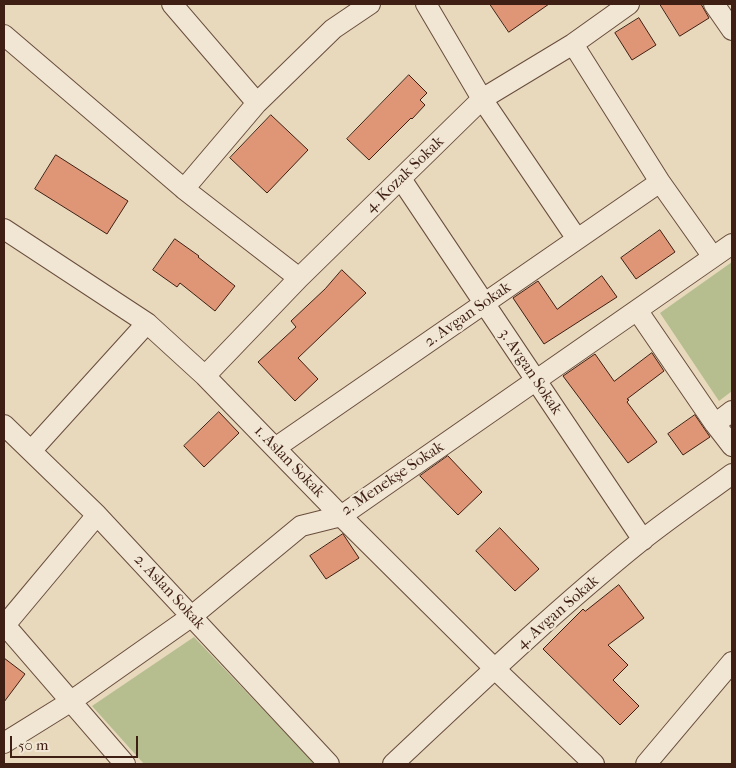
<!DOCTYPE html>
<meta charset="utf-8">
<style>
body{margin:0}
#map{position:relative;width:736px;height:768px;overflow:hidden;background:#e8d8bc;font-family:"IM FELL French Canon",serif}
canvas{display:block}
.frame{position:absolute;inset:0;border:5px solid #3f1f13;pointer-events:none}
.scale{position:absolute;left:10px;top:736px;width:128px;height:22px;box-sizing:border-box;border:2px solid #3f1f13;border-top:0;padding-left:6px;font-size:15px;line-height:18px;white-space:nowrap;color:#3f1f13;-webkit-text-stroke:4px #f0e6d3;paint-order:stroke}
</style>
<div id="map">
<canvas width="736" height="768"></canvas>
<div class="frame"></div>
<div class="scale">50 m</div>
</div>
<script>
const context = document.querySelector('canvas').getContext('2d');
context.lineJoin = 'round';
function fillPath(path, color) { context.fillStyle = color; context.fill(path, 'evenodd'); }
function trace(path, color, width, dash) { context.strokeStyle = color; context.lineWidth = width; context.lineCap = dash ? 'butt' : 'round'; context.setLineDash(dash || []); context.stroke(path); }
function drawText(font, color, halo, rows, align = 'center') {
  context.font = font + ' "IM FELL French Canon",serif'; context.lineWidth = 4.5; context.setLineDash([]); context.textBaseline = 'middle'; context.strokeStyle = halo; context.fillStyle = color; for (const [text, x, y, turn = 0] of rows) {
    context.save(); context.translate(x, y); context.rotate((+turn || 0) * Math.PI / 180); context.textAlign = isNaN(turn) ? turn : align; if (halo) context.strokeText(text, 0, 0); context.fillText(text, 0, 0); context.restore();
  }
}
const green = new Path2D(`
 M 732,262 L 732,391 L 719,401 L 660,313 Z
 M 194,637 L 315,764 L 144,764 L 92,706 Z`);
const building = new Path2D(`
 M 490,4 L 549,4 L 509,32 Z
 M 660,4 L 701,4 L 709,18 L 680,36 Z
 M 639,18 L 656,45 L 632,60 L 615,33 Z
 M 409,75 L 427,93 L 420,100 L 425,105 L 412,119 L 411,118 L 369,160 L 347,139 Z
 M 271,115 L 308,150 L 267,193 L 230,158 Z
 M 56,155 L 128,201 L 107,234 L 35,189 Z
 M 660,230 L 675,252 L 636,279 L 621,258 Z
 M 175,239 L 199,256 L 198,257 L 235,286 L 215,311 L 180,283 L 177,287 L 153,270 Z
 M 342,270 L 366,293 L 298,358 L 318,379 L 295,401 L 258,362 L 296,327 L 291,321 L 325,289 Z
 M 602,276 L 617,297 L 544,344 L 513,298 L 538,281 L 557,309 Z
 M 652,353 L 664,371 L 627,399 L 629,400 L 627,402 L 657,442 L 628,463 L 563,376 L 595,354 L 614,381 Z
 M 219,412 L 239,433 L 204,467 L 184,446 Z
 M 695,415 L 710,437 L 683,455 L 668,434 Z
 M 448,456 L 482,492 L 458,515 L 420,476 Z
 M 500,528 L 539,569 L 515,591 L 476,551 Z
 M 343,534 L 359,558 L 326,579 L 310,556 Z
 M 619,585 L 644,618 L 608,645 L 628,665 L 613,680 L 639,706 L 620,725 L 543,649 L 583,609 L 585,611 Z
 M 4,658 L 25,674 L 4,702 Z`);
const minor = new Path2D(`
 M 172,4 L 257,103
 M 426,4 L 482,99 L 577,239
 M 714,4 L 732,30
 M 4,35 L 184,189 L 299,278
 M 573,44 L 660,182 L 713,257
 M 401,179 L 643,540
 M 184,189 L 257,103 L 333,29 L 370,4
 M 4,229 L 147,323 L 205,376 L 341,516 L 495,669 L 594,764
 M 637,310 L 715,424 L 732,446
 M 205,376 L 299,278 L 482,99 L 573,44 L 629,4
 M 715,424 L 732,411
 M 4,425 L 97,515 L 329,764
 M 275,448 L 660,182
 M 31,451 L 147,323
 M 4,624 L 125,764
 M 5,625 L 97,515
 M 4,743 L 70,702 L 192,616 L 301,526 L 341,516 L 732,244
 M 393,764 C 474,688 554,611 641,541 C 670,518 702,496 732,474
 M 646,764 L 732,662`);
const streetNames = [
 ["4. Kozak Sokak",405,175,-44],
 ["2. Avgan Sokak",468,315,-35],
 ["3. Avgan Sokak",530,372,56],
 ["1. Aslan Sokak",289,462,46],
 ["2. Menekşe Sokak",393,479,-34],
 ["2. Aslan Sokak",169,592,47],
 ["4. Avgan Sokak",558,613,-41]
];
fillPath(green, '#b6be90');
fillPath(building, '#df9677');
trace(building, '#3f1f13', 1);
trace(minor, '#694d3d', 22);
trace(minor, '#f0e6d3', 20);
drawText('16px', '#3f1f13', '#f0e6d3', streetNames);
</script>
